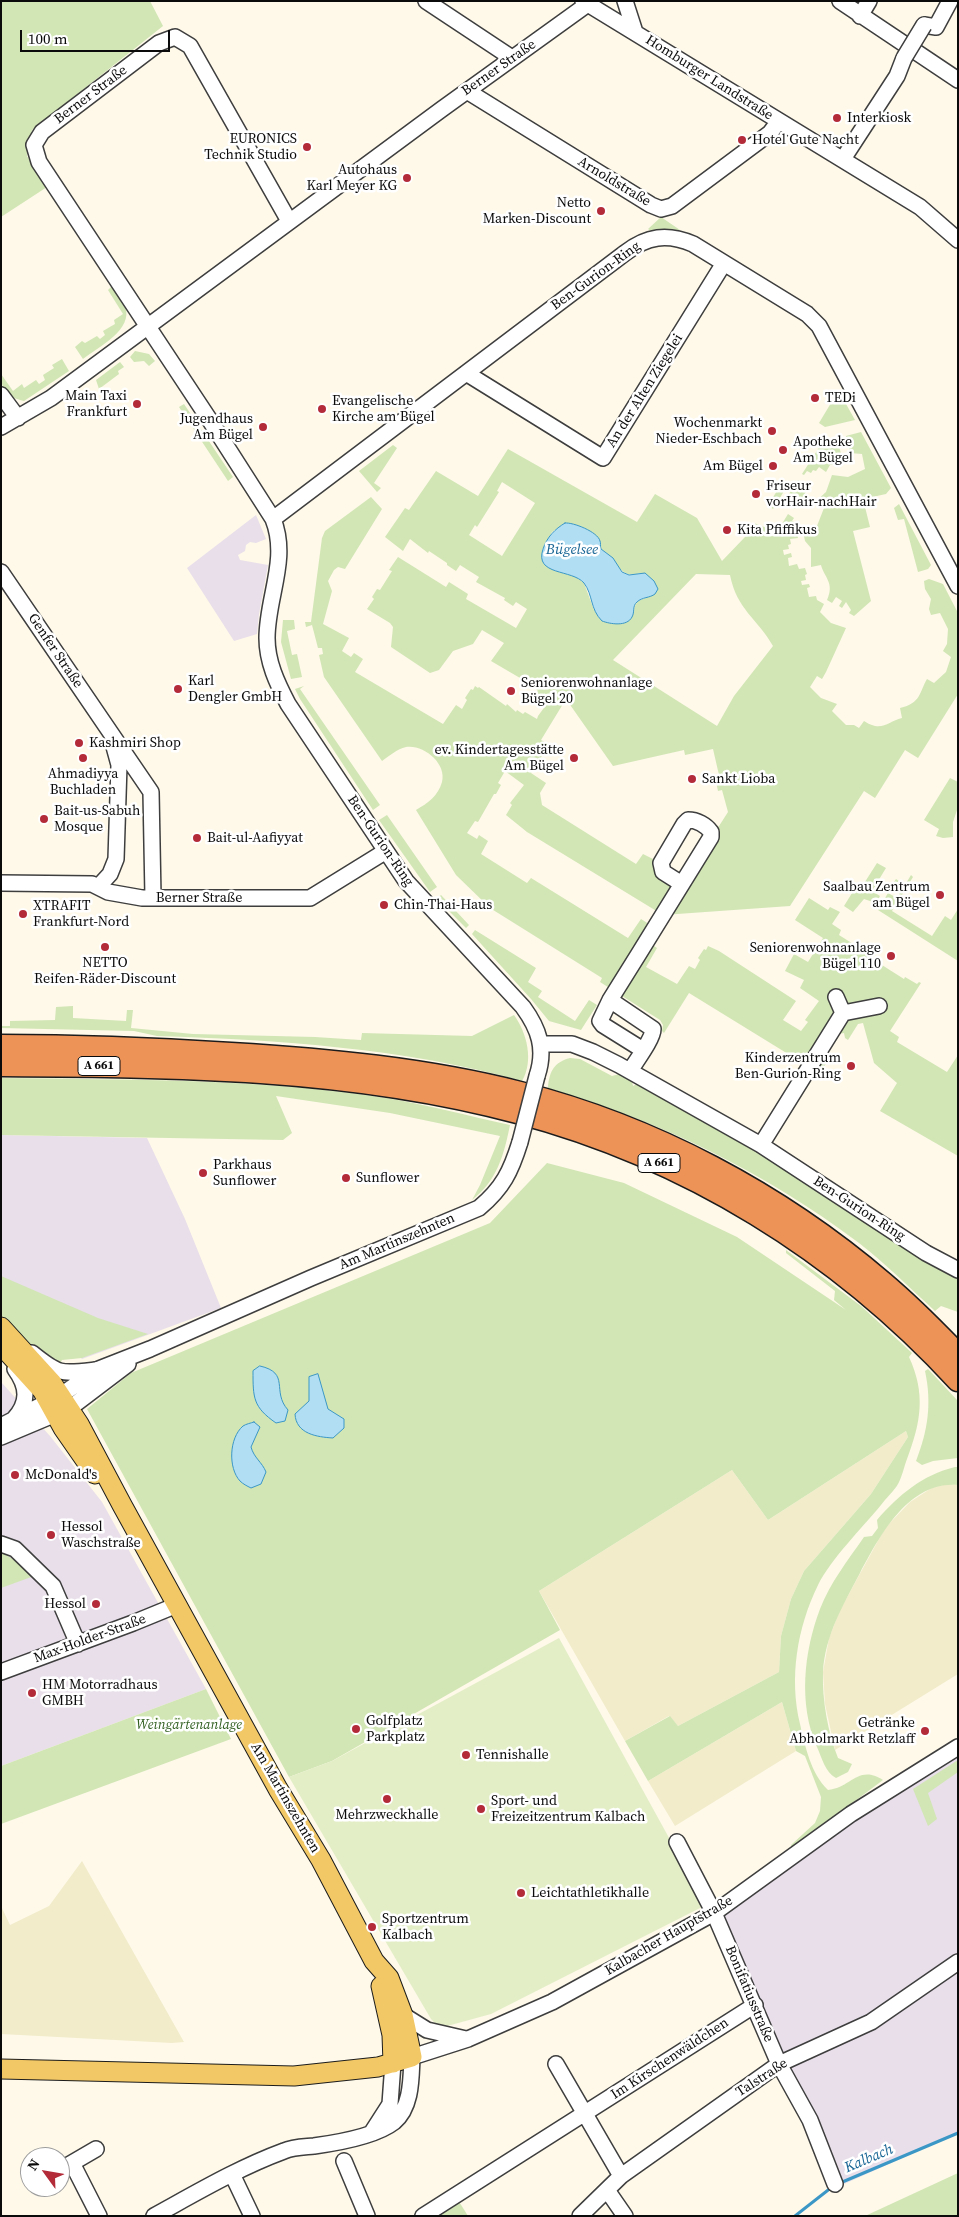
<!DOCTYPE html>
<meta charset="utf-8">
<style>
body{margin:0}
#map{position:relative;width:959px;height:2217px;overflow:hidden;background:#fef9e9;font-family:"Source Serif 4",serif}
canvas{display:block}
.frame{position:absolute;inset:0;border:2px solid #0b0b0b;pointer-events:none}
.north{position:absolute;left:20px;top:2147px;width:50px;height:50px;box-sizing:border-box;background:#fff;border:1px solid #9d9d9d;border-radius:50%;rotate:302deg;font-size:14px;font-weight:700;line-height:20px;text-align:center;color:#0b0b0b}
.north::after{content:'';display:block;margin:auto;width:18px;height:22px;background:#b32a39;clip-path:polygon(50% 0,100% 100%,50% 72%,0 100%)}
.scale{position:absolute;left:20px;top:30px;width:150px;height:22px;box-sizing:border-box;border:2px solid #0b0b0b;border-top:0;padding-left:6px;font-size:15px;line-height:18px;white-space:nowrap;color:#0b0b0b;-webkit-text-stroke:4px #fff;paint-order:stroke}
</style>
<div id="map">
<canvas width="959" height="2217"></canvas>
<div class="frame"></div>
<div class="north">N</div>
<div class="scale">100 m</div>
</div>
<script>
const context = document.querySelector('canvas').getContext('2d');
context.lineJoin = 'round';
function fillPath(path, color) { context.fillStyle = color; context.fill(path, 'evenodd'); }
function trace(path, color, width, dash) { context.strokeStyle = color; context.lineWidth = width; context.lineCap = dash ? 'butt' : 'round'; context.setLineDash(dash || []); context.stroke(path); }
function drawText(font, color, halo, rows, align = 'center') {
  context.font = font + ' "Source Serif 4",serif'; context.lineWidth = 5; context.setLineDash([]); context.textBaseline = 'middle'; context.strokeStyle = halo; context.fillStyle = color; for (const [text, x, y, turn = 0] of rows) {
    context.save(); context.translate(x, y); context.rotate((+turn || 0) * Math.PI / 180); context.textAlign = isNaN(turn) ? turn : align; if (halo) context.strokeText(text, 0, 0); context.fillText(text, 0, 0); context.restore();
  }
}
const industrial = new Path2D(`
 M 256,515 L 266,539 L 256,543 L 250,542 L 246,545 L 245,551 L 238,555 L 240,560 L 268,565 L 259,614 L 257,634 L 234,641 L 187,568 Z
 M 1,1135 L 147,1138 L 185,1219 L 221,1308 L 82,1359 L 27,1302 L 1,1285 Z
 M 1,1382 L 50,1436 L 102,1502 L 206,1689 L 1,1766 Z
 M 958,1747 L 958,2133 L 842,2185 L 723,1916 L 898,1783 Z`);
const farmland = new Path2D(`
 M 906,1431 L 908,1437 L 871,1494 L 804,1571 L 791,1599 L 781,1636 L 779,1672 L 678,1726 L 669,1716 L 625,1741 L 539,1591 L 732,1470 L 768,1520 Z
 M 948,1484 L 958,1485 L 958,1674 L 835,1750 L 825,1704 L 823,1672 L 829,1638 L 840,1610 L 885,1528 L 910,1502 L 933,1487 Z
 M 782,1702 L 796,1751 L 675,1826 L 648,1781 Z
 M 82,1861 L 184,2042 L 172,2043 L 1,2034 L 1,1906 L 10,1925 L 49,1906 Z`);
const green = new Path2D(`
 M 1,1 L 150,1 L 163,26 L 32,130 L 27,156 L 47,187 L 1,217 Z
 M 661,217 L 680,230 L 680,231 L 666,229 L 651,231 L 648,229 Z
 M 113,285 C 117,292 123,299 125,306 C 134,330 98,347 83,359 L 75,347 L 82,341 L 85,343 L 97,336 L 100,339 L 105,335 L 103,331 L 115,324 L 114,320 L 123,314 L 108,290 Z
 M 135,351 L 149,354 L 155,361 L 149,366 L 144,361 L 134,362 L 130,357 Z
 M 62,359 L 69,371 L 24,401 C 7,397 1,390 1,374 L 13,391 L 22,384 L 24,388 L 36,380 L 39,384 L 45,380 L 43,375 L 54,368 L 52,365 Z
 M 120,362 L 124,367 L 118,371 L 119,374 L 99,389 L 96,380 Z
 M 841,395 L 855,420 L 825,427 L 819,423 L 831,403 Z
 M 184,404 L 233,477 L 228,481 L 179,407 Z
 M 861,432 L 891,488 L 886,494 L 863,499 L 870,527 L 853,531 L 871,601 L 854,616 L 849,613 L 851,610 L 846,602 L 842,608 L 839,606 L 842,601 L 836,597 L 832,603 L 827,600 C 835,583 824,577 821,565 L 811,567 L 811,548 L 805,541 L 804,536 L 817,526 L 824,508 L 815,502 L 826,492 L 832,475 L 848,477 L 865,469 L 862,454 L 850,453 L 846,436 Z
 M 837,438 L 841,454 L 833,456 L 835,464 L 830,465 L 826,472 L 819,467 L 816,471 L 813,470 L 811,473 L 807,471 L 804,475 L 802,474 L 822,443 Z
 M 393,445 L 397,448 L 374,483 L 381,488 L 377,492 L 359,471 Z
 M 508,449 L 637,522 L 655,494 L 697,518 L 722,561 L 745,537 L 754,523 L 777,532 L 788,514 L 794,518 L 792,521 L 798,525 L 796,529 L 798,538 L 790,539 L 791,544 L 788,545 L 789,549 L 783,550 L 784,555 L 791,553 L 792,557 L 788,558 L 789,566 L 797,564 L 799,569 L 805,568 L 807,574 L 805,575 L 806,580 L 801,581 L 802,585 L 809,584 L 810,587 L 807,588 L 809,597 L 816,596 L 817,600 L 824,604 L 820,612 L 831,623 L 846,628 L 826,672 L 822,679 L 817,676 L 810,687 L 821,698 L 837,704 L 832,711 L 846,725 L 854,725 L 859,728 L 864,721 C 882,733 888,721 902,718 L 900,708 C 921,703 919,693 927,679 L 934,683 L 946,672 L 951,657 L 943,651 L 947,644 L 948,629 L 940,613 L 931,615 L 929,609 L 931,599 L 925,589 L 924,581 L 929,579 L 943,584 L 958,613 L 958,694 L 918,758 L 905,750 L 875,798 L 864,791 L 790,906 L 663,915 L 527,832 L 506,815 L 512,805 L 510,803 L 524,785 L 505,771 L 498,783 L 501,785 L 496,794 L 494,794 L 478,822 L 475,821 L 467,833 L 477,839 L 479,835 L 488,841 L 481,854 L 527,883 L 531,878 L 628,938 L 641,919 L 655,928 L 647,941 L 657,948 L 646,967 L 677,984 L 689,966 L 695,969 L 700,960 L 698,958 L 704,949 L 706,950 L 708,946 L 719,951 L 796,1001 L 783,1020 L 801,1031 L 808,1022 L 805,1020 L 819,1001 L 800,988 L 804,980 L 785,971 L 794,954 L 808,962 L 823,938 L 795,920 L 809,898 L 828,910 L 830,907 L 840,912 L 832,924 L 841,930 L 839,935 L 858,947 L 856,949 C 873,959 888,969 904,979 L 905,977 L 917,984 L 919,982 L 921,983 L 890,1031 L 899,1037 L 897,1042 L 947,1072 L 958,1055 L 958,1156 L 880,1111 L 897,1083 L 874,1063 L 863,1023 L 858,1024 L 848,1040 L 845,1038 L 844,1033 L 839,1034 L 824,1057 L 829,1060 L 819,1073 L 689,993 L 664,1033 L 662,1031 L 663,1025 L 660,1020 L 600,982 L 602,978 L 490,908 L 456,875 L 416,810 C 428,803 438,796 442,782 C 447,763 423,744 406,747 C 397,749 389,756 382,761 L 324,677 L 319,655 L 323,654 L 322,648 L 318,648 L 312,625 L 306,627 L 305,622 L 311,622 L 322,538 L 325,531 L 371,497 L 382,509 L 345,569 L 338,567 L 334,570 L 328,581 L 332,591 L 323,624 L 349,638 L 342,651 L 351,657 L 354,653 L 363,659 L 355,672 L 443,724 L 456,705 L 462,709 L 467,700 L 465,698 L 471,689 L 473,690 L 475,686 L 478,688 L 479,687 L 506,706 L 507,704 L 516,712 L 517,710 L 523,714 L 525,712 L 537,719 L 538,716 L 549,701 L 536,693 L 538,691 L 532,685 L 491,661 L 504,643 L 482,630 L 473,644 L 453,651 L 439,670 L 430,673 L 391,647 L 393,627 L 390,623 L 367,609 L 374,599 L 372,597 L 377,589 L 380,590 L 392,571 L 389,570 L 398,557 L 446,587 L 449,582 L 468,594 L 466,599 L 516,628 L 527,609 L 516,602 L 513,606 L 504,600 L 505,598 L 476,582 L 479,577 L 460,565 L 456,571 L 447,565 L 447,563 L 429,551 L 428,553 L 410,539 L 403,551 L 385,537 L 405,508 L 409,510 L 436,471 L 478,496 ZM 502,482 L 535,503 L 502,556 L 469,535 L 475,525 L 477,527 L 499,492 L 497,491 ZM 582,527 C 592,533 600,536 601,549 C 604,552 607,553 610,557 C 619,567 624,579 640,573 L 646,598 C 638,600 634,603 634,612 L 594,610 L 584,583 L 542,550 L 552,532 L 558,528 ZM 696,574 L 730,575 C 737,610 757,618 773,646 L 734,696 L 717,726 L 613,660 ZM 566,699 L 613,766 L 684,750 L 685,755 L 713,749 L 719,775 L 715,777 L 718,791 L 722,790 L 728,812 L 682,884 L 661,863 L 643,854 L 636,864 L 542,805 L 540,793 L 546,783 L 531,773 L 549,745 L 541,740 Z
 M 784,480 L 789,483 L 773,509 L 768,505 Z
 M 798,480 L 802,483 L 800,486 L 807,490 L 804,495 L 810,499 L 802,507 L 798,504 L 795,509 L 784,502 Z
 M 899,504 L 931,565 L 928,569 L 918,572 L 904,519 L 898,520 L 894,508 Z
 M 283,620 L 294,620 L 295,629 L 287,631 L 292,655 L 297,654 L 302,677 L 291,679 L 281,642 Z
 M 304,686 L 300,689 L 380,805 L 373,810 L 300,699 L 295,689 Z
 M 950,778 L 958,782 L 958,807 L 953,822 L 953,837 L 943,838 L 936,836 L 939,829 L 924,820 Z
 M 387,815 L 437,887 L 430,892 L 379,820 Z
 M 877,863 L 886,868 L 872,891 L 880,896 L 876,903 L 864,899 L 853,912 L 844,906 L 857,885 L 863,885 Z
 M 911,875 L 913,877 L 892,911 L 932,936 L 945,916 L 951,920 L 958,909 L 958,961 L 878,910 L 888,893 L 897,898 L 903,888 L 894,882 L 896,879 L 905,885 Z
 M 441,895 L 469,925 L 466,928 L 437,899 Z
 M 475,930 L 536,968 L 528,982 L 542,991 L 538,997 L 575,1021 L 589,1000 L 597,1005 L 581,1030 L 549,1021 L 531,999 L 472,934 Z
 M 73,1006 L 73,1018 L 126,1021 L 127,1010 L 133,1010 L 131,1028 L 193,1034 L 315,1037 L 361,1040 L 362,1033 L 472,1036 L 514,1015 C 527,1033 534,1061 522,1081 C 404,1048 279,1040 157,1036 L 134,1031 L 1,1028 L 1,1026 L 10,1026 L 10,1021 L 55,1020 L 56,1007 Z
 M 570,1058 L 580,1059 L 612,1076 L 630,1071 L 633,1086 L 644,1080 L 958,1270 L 958,1312 L 941,1306 L 935,1311 C 910,1288 886,1264 859,1243 C 765,1172 660,1121 548,1088 C 549,1072 554,1062 570,1058 Z
 M 1,1078 C 130,1080 258,1078 386,1098 C 429,1105 468,1116 510,1125 C 504,1155 497,1181 472,1200 L 480,1185 L 500,1136 L 390,1113 L 276,1096 L 292,1133 L 283,1140 L 1,1135 Z
 M 547,1163 L 624,1183 L 737,1237 L 846,1310 L 834,1300 L 835,1291 L 786,1253 L 786,1250 L 861,1306 L 912,1353 L 909,1357 C 926,1394 921,1422 907,1459 C 904,1467 902,1477 898,1484 C 894,1491 886,1498 881,1505 C 862,1528 831,1559 818,1585 C 797,1628 789,1678 800,1724 C 805,1746 811,1774 828,1790 C 851,1788 858,1764 883,1780 L 791,1849 L 791,1845 L 815,1823 L 820,1811 L 821,1797 L 805,1756 L 796,1751 L 782,1702 L 648,1781 L 625,1741 L 670,1716 L 678,1726 L 779,1672 L 781,1636 L 791,1599 L 804,1571 L 871,1494 L 908,1437 L 906,1431 L 768,1520 L 732,1470 L 539,1591 L 560,1630 L 332,1761 L 289,1777 L 87,1409 L 131,1373 L 490,1223 Z
 M 1,1276 L 98,1318 L 148,1334 L 82,1358 L 62,1360 L 59,1366 C 38,1355 21,1334 1,1319 Z
 M 928,1369 L 958,1401 L 958,1458 L 933,1461 L 922,1465 L 916,1461 C 928,1431 932,1403 925,1371 Z
 M 955,1467 L 958,1467 L 958,1485 C 908,1481 880,1536 860,1573 C 843,1605 825,1636 823,1672 C 822,1700 828,1733 838,1758 L 852,1764 L 848,1772 L 836,1778 C 825,1772 822,1758 817,1747 C 798,1704 804,1651 820,1609 C 830,1583 848,1560 864,1537 L 872,1536 L 878,1528 L 877,1520 C 899,1495 922,1475 955,1467 Z
 M 1,1552 L 19,1563 L 34,1576 L 1,1588 Z
 M 206,1689 L 231,1739 L 1,1824 L 1,1766 Z
 M 958,1760 L 958,1772 L 928,1793 L 937,1819 L 928,1826 L 913,1789 Z
 M 958,2173 L 958,2216 L 865,2216 Z
 M 458,2200 L 468,2216 L 438,2216 L 437,2214 Z`);
const pitch = new Path2D(`
 M 559,1638 L 706,1905 L 491,2014 L 440,2028 L 431,2019 L 289,1777 L 332,1761 Z`);
const water = new Path2D(`
 M 565,523 C 573,522 598,532 600,541 C 601,543 600,546 601,549 L 613,558 L 622,572 L 629,575 L 645,573 L 654,581 L 658,589 L 655,594 C 650,598 642,597 637,602 C 632,606 635,612 632,617 C 627,627 610,624 602,621 C 590,609 593,595 584,583 C 572,569 534,576 543,549 C 547,537 555,529 565,523 Z
 M 260,1366 C 291,1373 271,1391 288,1410 L 285,1421 L 276,1423 C 253,1407 253,1398 253,1371 Z
 M 318,1374 L 328,1409 L 344,1419 L 344,1428 L 333,1438 C 317,1437 296,1434 295,1414 L 309,1401 L 309,1377 Z
 M 254,1422 L 260,1427 L 251,1447 C 254,1458 262,1462 266,1472 L 261,1484 L 251,1488 C 247,1486 243,1484 240,1481 C 228,1468 229,1438 243,1426 C 246,1424 251,1423 254,1422 Z`);
const stream = new Path2D(`
 M 840,2183 L 958,2133
 M 795,2216 L 832,2187`);
const minor = new Path2D(`
 M 426,1 L 512,58
 M 583,1 L 920,207 L 958,240
 M 625,1 L 635,32
 M 840,1 L 958,80
 M 860,16 L 869,1
 M 924,25 L 936,27 L 950,1
 M 467,91 L 651,205 L 661,209 L 672,206 L 770,133 L 779,121
 M 843,159 L 897,76 L 904,58
 M 289,221 L 190,46 L 175,37 L 159,43 L 42,132 L 34,145 L 39,162 L 209,419 L 273,519 C 289,559 267,597 267,638 C 267,662 277,683 288,704 L 406,881 L 523,1007 C 539,1029 546,1049 537,1076
 M 466,373 L 603,458 L 724,263
 M 1,395 L 18,418
 M 1,427 L 51,398 L 442,109 L 592,1
 M 273,519 L 625,253 C 647,236 667,233 693,244 L 807,314 L 819,326 L 958,586
 M 1,572 L 151,792 L 153,897
 M 1,883 L 92,884 L 108,892 L 142,898 L 310,898 L 386,851
 M 99,886 L 110,874 L 116,859 L 119,765 L 113,743
 M 836,997 L 843,1013
 M 610,1000 C 644,946 677,892 711,837 L 711,832 C 706,825 697,820 688,820 L 684,824 L 661,863 L 663,872 L 682,884
 M 541,1044 L 572,1044 L 593,1052 L 619,1065 L 761,1145 L 926,1253 L 958,1270
 M 630,1071 C 636,1061 653,1039 653,1029 L 610,1000 L 600,1021 L 603,1025 L 643,1050
 M 761,1145 L 843,1013 L 879,1006
 M 32,1353 C 59,1375 61,1374 95,1370
 M 14,1419 C 29,1402 28,1387 15,1369
 M 1,1426 L 61,1395 L 99,1369 L 150,1349 L 311,1278 L 479,1208 C 503,1188 511,1171 520,1142
 M 1,1437 L 70,1408 L 128,1364
 M 1,1544 L 15,1549 L 53,1586 L 78,1644
 M 1,1672 L 133,1623 L 177,1605
 M 677,1842 L 714,1913 L 779,2064 L 810,2120 L 835,2184
 M 403,2015 L 427,2030 L 466,2039
 M 556,2064 L 621,2176
 M 372,2132 L 390,2104 L 393,2063
 M 344,2161 L 367,2216
 M 72,2163 L 99,2216
 M 60,2170 L 96,2149
 M 232,2174 L 252,2216
 M 607,2190 L 625,2216
 M 154,2216 C 196,2193 238,2168 284,2151 C 293,2147 304,2147 314,2146 C 336,2143 376,2136 394,2122 C 412,2107 411,2078 412,2057 L 468,2039 L 552,2002 L 714,1913 L 851,1814 L 958,1747
 M 423,2216 L 755,2005
 M 580,2216 L 621,2176 L 779,2064 L 871,2022 L 958,1962`);
const major = new Path2D(`
 M 1,1327 L 52,1383 L 79,1424 L 122,1505 L 278,1789 L 321,1860 L 374,1961 L 389,1978 L 403,2015 L 412,2057 L 378,2067 L 294,2076 L 1,2069
 M 1,1345 L 42,1390 L 63,1428 L 95,1474
 M 381,1986 L 392,2035 L 393,2063`);
const highway = new Path2D(`
 M 1,1046 C 78,1046 154,1049 231,1054 C 328,1060 426,1069 520,1093 C 653,1127 779,1194 883,1283 C 909,1305 934,1330 958,1355
 M 1,1065 C 173,1066 350,1067 517,1112 C 687,1157 838,1250 958,1380`);
const minorBridge = new Path2D(`
 M 904,58 L 924,25
 M 520,1142 L 537,1076`);
const markers = [
 [837,118,5,"#b32a39"],
 [742,140,5,"#b32a39"],
 [307,147,5,"#b32a39"],
 [407,178,5,"#b32a39"],
 [601,211,5,"#b32a39"],
 [815,398,5,"#b32a39"],
 [137,404,5,"#b32a39"],
 [322,409,5,"#b32a39"],
 [263,427,5,"#b32a39"],
 [772,431,5,"#b32a39"],
 [783,450,5,"#b32a39"],
 [773,466,5,"#b32a39"],
 [756,494,5,"#b32a39"],
 [727,530,5,"#b32a39"],
 [178,689,5,"#b32a39"],
 [511,691,5,"#b32a39"],
 [79,743,5,"#b32a39"],
 [83,758,5,"#b32a39"],
 [574,758,5,"#b32a39"],
 [692,779,5,"#b32a39"],
 [44,819,5,"#b32a39"],
 [197,838,5,"#b32a39"],
 [940,895,5,"#b32a39"],
 [384,905,5,"#b32a39"],
 [23,914,5,"#b32a39"],
 [105,947,5,"#b32a39"],
 [891,956,5,"#b32a39"],
 [851,1066,5,"#b32a39"],
 [203,1173,5,"#b32a39"],
 [346,1178,5,"#b32a39"],
 [15,1475,5,"#b32a39"],
 [51,1535,5,"#b32a39"],
 [96,1604,5,"#b32a39"],
 [32,1693,5,"#b32a39"],
 [356,1729,5,"#b32a39"],
 [925,1731,5,"#b32a39"],
 [466,1755,5,"#b32a39"],
 [387,1799,5,"#b32a39"],
 [481,1809,5,"#b32a39"],
 [521,1893,5,"#b32a39"],
 [372,1927,5,"#b32a39"]
];
const shields = [
 [99,1066,42],
 [659,1163,42]
];
const shieldNames = [
 ["A 661",99,1066],
 ["A 661",659,1163]
];
const streetNames = [
 ["Berner Straße",499,68,-35],
 ["Homburger Landstraße",709,78,32],
 ["Berner Straße",91,95,-37],
 ["Arnoldstraße",614,182,31],
 ["Ben-Gurion-Ring",596,276,-36],
 ["An der Alten Ziegelei",645,391,-58],
 ["Genfer Straße",55,651,56],
 ["Ben-Gurion-Ring",380,841,56],
 ["Berner Straße",199,898],
 ["Ben-Gurion-Ring",859,1209,33],
 ["Am Martinszehnten",397,1242,-23],
 ["Max-Holder-Straße",90,1639,-20],
 ["Am Martinszehnten",285,1798,60],
 ["Kalbacher Hauptstraße",669,1936,-30],
 ["Bonifatiusstraße",749,1994,67],
 ["Im Kirschenwäldchen",670,2059,-33],
 ["Talstraße",762,2078,-33]
];
const poiNames = [
 ["Interkiosk",847,118],
 ["EURONICS",297,139,"right"],
 ["Technik Studio",297,155,"right"],
 ["Hotel Gute Nacht",752,140],
 ["Autohaus",397,170,"right"],
 ["Karl Meyer KG",397,186,"right"],
 ["Netto",591,203,"right"],
 ["Marken-Discount",591,219,"right"],
 ["Main Taxi",127,396,"right"],
 ["Frankfurt",127,412,"right"],
 ["TEDi",825,398],
 ["Evangelische",332,401],
 ["Kirche am Bügel",332,417],
 ["Jugendhaus",253,419,"right"],
 ["Am Bügel",253,435,"right"],
 ["Wochenmarkt",762,423,"right"],
 ["Nieder-Eschbach",762,439,"right"],
 ["Apotheke",793,442],
 ["Am Bügel",793,458],
 ["Am Bügel",763,466,"right"],
 ["Friseur",766,486],
 ["vorHair-nachHair",766,502],
 ["Kita Pfiffikus",737,530],
 ["Karl",188,681],
 ["Dengler GmbH",188,697],
 ["Seniorenwohnanlage",521,683],
 ["Bügel 20",521,699],
 ["Kashmiri Shop",89,743],
 ["ev. Kindertagesstätte",564,750,"right"],
 ["Am Bügel",564,766,"right"],
 ["Ahmadiyya",83,774,"center"],
 ["Buchladen",83,790,"center"],
 ["Sankt Lioba",702,779],
 ["Bait-us-Sabuh",54,811],
 ["Mosque",54,827],
 ["Bait-ul-Aafiyyat",207,838],
 ["Saalbau Zentrum",930,887,"right"],
 ["am Bügel",930,903,"right"],
 ["Chin-Thai-Haus",394,905],
 ["XTRAFIT",33,906],
 ["Frankfurt-Nord",33,922],
 ["Seniorenwohnanlage",881,948,"right"],
 ["Bügel 110",881,964,"right"],
 ["NETTO",105,963,"center"],
 ["Reifen-Räder-Discount",105,979,"center"],
 ["Kinderzentrum",841,1058,"right"],
 ["Ben-Gurion-Ring",841,1074,"right"],
 ["Parkhaus",213,1165],
 ["Sunflower",213,1181],
 ["Sunflower",356,1178],
 ["McDonald's",25,1475],
 ["Hessol",61,1527],
 ["Waschstraße",61,1543],
 ["Hessol",86,1604,"right"],
 ["HM Motorradhaus",42,1685],
 ["GMBH",42,1701],
 ["Golfplatz",366,1721],
 ["Parkplatz",366,1737],
 ["Getränke",915,1723,"right"],
 ["Abholmarkt Retzlaff",915,1739,"right"],
 ["Tennishalle",476,1755],
 ["Sport- und",491,1801],
 ["Freizeitzentrum Kalbach",491,1817],
 ["Mehrzweckhalle",387,1815,"center"],
 ["Leichtathletikhalle",531,1893],
 ["Sportzentrum",382,1919],
 ["Kalbach",382,1935]
];
const parkNames = [
 ["Weingärtenanlage",189,1725]
];
const waterNames = [
 ["Bügelsee",572,550],
 ["Kalbach",869,2159,-23]
];
fillPath(industrial, '#e8dfea');
fillPath(farmland, '#f2eccb');
fillPath(green, '#d2e6b5');
fillPath(pitch, '#e3eec7');
fillPath(water, '#b1def3');
trace(water, '#3b97c6', 1);
trace(stream, '#3b97c6', 3);
trace(minor, '#3e3e3e', 18);
trace(major, '#1c1c1c', 21);
trace(highway, '#1c1c1c', 25);
trace(minor, '#fff', 15);
trace(major, '#f2c765', 19);
trace(highway, '#ee9358', 22);
trace(minorBridge, '#3e3e3e', 18, []);
trace(minorBridge, '#fff', 15);
for (const [x, y, r, color] of markers) { const dot = new Path2D(); dot.arc(x, y, r, 0, 2 * Math.PI); context.fillStyle = color; context.fill(dot); trace(dot, '#fff', 2); }
for (const [x, y, w] of shields) { const box = new Path2D(); box.roundRect(x - w / 2, y - 9.5, w, 19, 4); context.fillStyle = '#fff'; context.fill(box); trace(box, '#0b0b0b', 1); }
drawText('bold 12px', '#0b0b0b', null, shieldNames);
drawText('14px', '#0b0b0b', '#fff', streetNames);
drawText('14px', '#0b0b0b', '#fff', poiNames, 'left');
drawText('italic 14px', '#305e1f', '#fff', parkNames);
drawText('italic 15px', '#1b6796', '#fff', waterNames);
</script>
